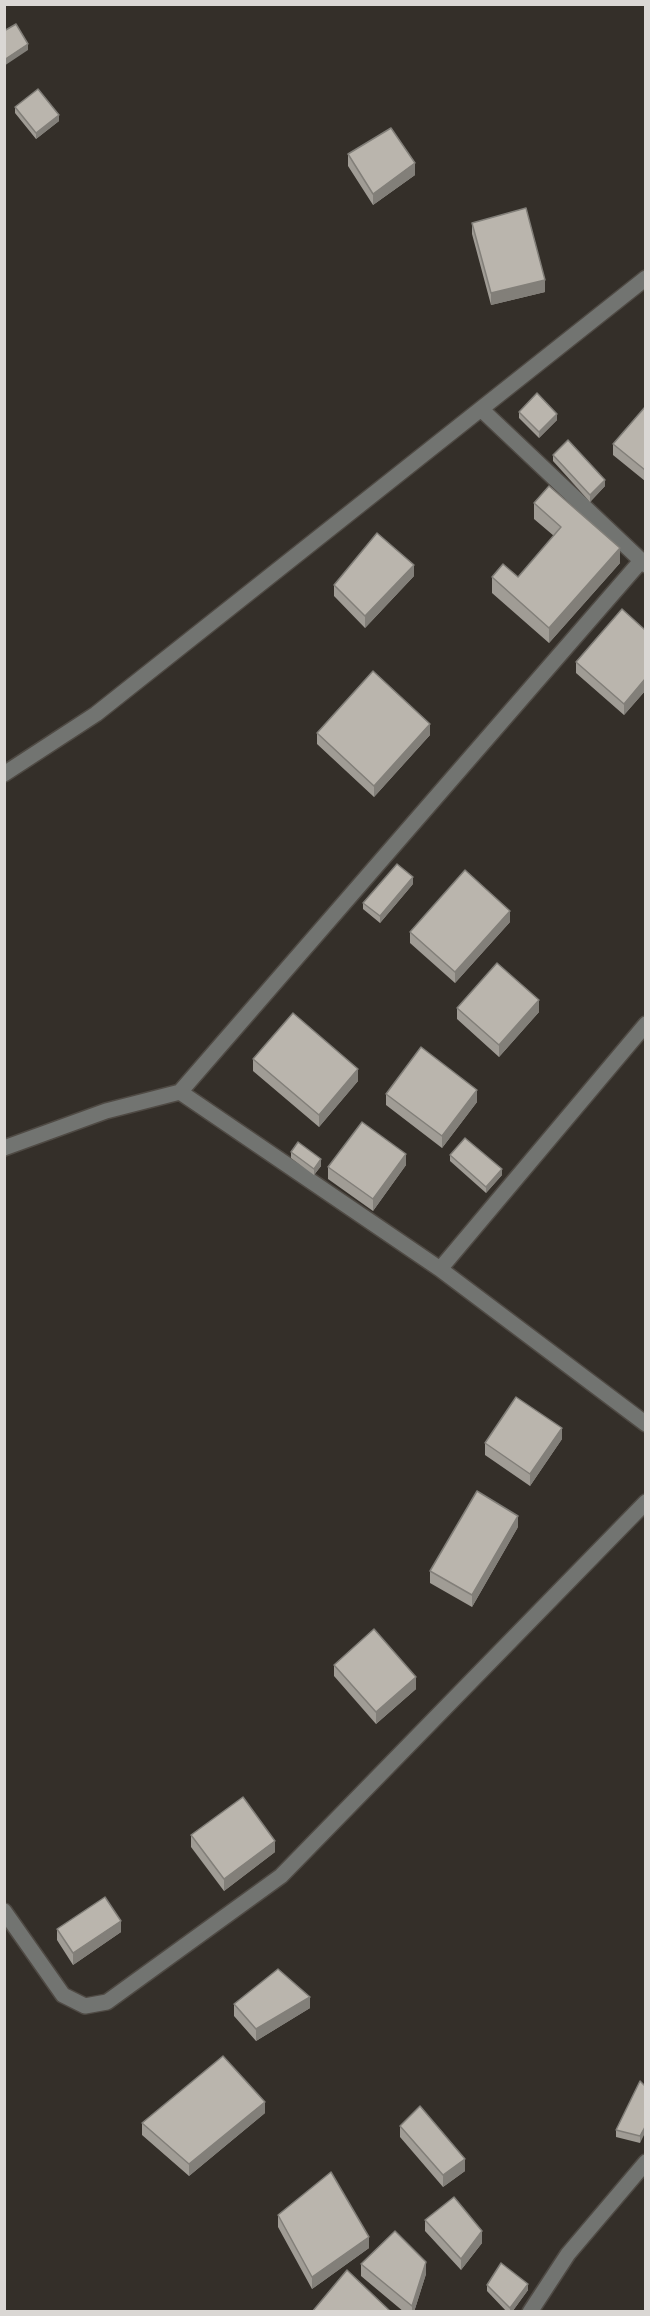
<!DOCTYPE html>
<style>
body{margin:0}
#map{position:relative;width:650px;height:2316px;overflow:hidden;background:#342f29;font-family:Jost,sans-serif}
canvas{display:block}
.frame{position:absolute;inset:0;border:6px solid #dad7d4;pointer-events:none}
</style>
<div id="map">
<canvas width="650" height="2316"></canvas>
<div class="frame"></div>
</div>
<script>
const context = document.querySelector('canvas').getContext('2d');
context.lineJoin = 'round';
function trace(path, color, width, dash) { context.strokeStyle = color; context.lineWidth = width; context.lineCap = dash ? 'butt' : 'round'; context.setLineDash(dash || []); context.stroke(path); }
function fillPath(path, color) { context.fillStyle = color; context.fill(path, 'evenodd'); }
const minor = new Path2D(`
 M 482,410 L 646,565
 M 4,774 L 96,714 L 646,278
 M 180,1092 L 440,1269 L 646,1424
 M 4,1148 L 106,1111 L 180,1092 L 641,561
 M 440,1269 L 646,1024
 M 4,1911 L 63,1995 L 85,2006 L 107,2002 L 281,1876 L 646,1502
 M 530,2312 L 568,2254 L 646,2162`);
const wall = new Path2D(`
 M 15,107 L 59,121 L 36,139 L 15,113 Z
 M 348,154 L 415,175 L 373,205 L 348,166 Z
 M 472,223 L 545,292 L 491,305 L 472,234 Z
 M 645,407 L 645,481 L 613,455 L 613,444 Z
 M 519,412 L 557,420 L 539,438 L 519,418 Z
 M 553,455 L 605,486 L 590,502 L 553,461 Z
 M 534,503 L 620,563 L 549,643 L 492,593 L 492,577 L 518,577 L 554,536 L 534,519 Z
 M 414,576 L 365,628 L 334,596 L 334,585 Z
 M 645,630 L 645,691 L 624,715 L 576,673 L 576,662 Z
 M 317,733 L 430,735 L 374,797 L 317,744 Z
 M 413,884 L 380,923 L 363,909 L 363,903 Z
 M 510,922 L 455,983 L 410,943 L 410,932 Z
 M 457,1008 L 539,1012 L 499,1057 L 457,1019 Z
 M 253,1059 L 358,1081 L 319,1127 L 253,1071 Z
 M 386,1094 L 477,1102 L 442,1148 L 386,1105 Z
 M 291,1152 L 321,1166 L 314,1175 L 291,1158 Z
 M 450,1155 L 502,1175 L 486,1193 L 450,1161 Z
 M 406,1165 L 373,1211 L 328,1179 L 328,1167 Z
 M 562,1439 L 530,1486 L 485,1455 L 485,1443 Z
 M 518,1527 L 472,1607 L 430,1583 L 430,1571 Z
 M 334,1665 L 416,1689 L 376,1724 L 334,1676 Z
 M 191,1835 L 275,1852 L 224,1891 L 191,1847 Z
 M 57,1929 L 121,1932 L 73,1965 L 57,1940 Z
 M 234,2004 L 310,2008 L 256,2041 L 234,2016 Z
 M 645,2086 L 640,2143 L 616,2137 L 616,2130 Z
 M 265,2113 L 189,2176 L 142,2135 L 142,2123 Z
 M 400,2126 L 465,2171 L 443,2187 L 400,2137 Z
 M 278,2215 L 369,2248 L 312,2289 L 278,2227 Z
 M 425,2220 L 482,2243 L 461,2270 L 425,2231 Z
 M 361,2264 L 426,2274 L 414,2312 L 404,2312 L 361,2276 Z
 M 487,2285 L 528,2290 L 512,2312 L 507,2312 L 487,2291 Z`);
const shadedWall = new Path2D(`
 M 28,44 L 28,50 L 4,66 L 4,60 Z
 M 59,115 L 59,121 L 36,139 L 36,133 Z
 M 415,163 L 415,175 L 373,205 L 373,194 Z
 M 545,280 L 545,292 L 491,305 L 491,293 Z
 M 557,414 L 557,420 L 539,438 L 539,432 Z
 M 605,480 L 605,486 L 590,502 L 590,495 Z
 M 620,548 L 620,563 L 549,643 L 549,628 Z
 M 414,565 L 414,576 L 365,628 L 365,616 Z
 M 645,679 L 645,691 L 624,715 L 624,704 Z
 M 430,724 L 430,735 L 374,797 L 374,786 Z
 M 413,877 L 413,884 L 380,923 L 380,916 Z
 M 510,911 L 510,922 L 455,983 L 455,972 Z
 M 539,1000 L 539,1012 L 499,1057 L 499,1045 Z
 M 358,1069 L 358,1081 L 319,1127 L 319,1115 Z
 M 477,1090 L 477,1102 L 442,1148 L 442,1136 Z
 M 406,1154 L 406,1165 L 373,1211 L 373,1199 Z
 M 321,1159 L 321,1166 L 314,1175 L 314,1169 Z
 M 502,1169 L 502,1175 L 486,1193 L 486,1187 Z
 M 562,1428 L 562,1439 L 530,1486 L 530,1474 Z
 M 518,1516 L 518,1527 L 472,1607 L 472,1595 Z
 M 416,1677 L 416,1689 L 376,1724 L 376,1712 Z
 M 275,1841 L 275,1852 L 224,1891 L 224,1879 Z
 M 121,1921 L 121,1932 L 73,1965 L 73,1953 Z
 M 310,1997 L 310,2008 L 256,2041 L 256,2029 Z
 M 265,2102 L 265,2113 L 189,2176 L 189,2164 Z
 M 645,2127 L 645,2133 L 640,2143 L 640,2136 Z
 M 465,2159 L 465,2171 L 443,2187 L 443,2175 Z
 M 482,2231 L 482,2243 L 461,2270 L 461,2259 Z
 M 369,2237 L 369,2248 L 312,2289 L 312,2277 Z
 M 426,2262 L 426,2274 L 414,2312 L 412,2312 L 412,2306 Z
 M 528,2284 L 528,2290 L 512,2312 L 510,2312 L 510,2308 Z`);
const building = new Path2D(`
 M 16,24 L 28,44 L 4,60 L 4,31 Z
 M 38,89 L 59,115 L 36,133 L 15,107 Z
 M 391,128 L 415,163 L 373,194 L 348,154 Z
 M 526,208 L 545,280 L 491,293 L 472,223 Z
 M 537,393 L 557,414 L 539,432 L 519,412 Z
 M 645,407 L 645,470 L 613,444 Z
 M 568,440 L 605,480 L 590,495 L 553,455 Z
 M 549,486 L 620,548 L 549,628 L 492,577 L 503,564 L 518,577 L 561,527 L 534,503 Z
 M 377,533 L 414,565 L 365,616 L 334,585 Z
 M 622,609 L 645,630 L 645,679 L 624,704 L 576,662 Z
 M 373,671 L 430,724 L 374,786 L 317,733 Z
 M 397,864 L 413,877 L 380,916 L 363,903 Z
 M 465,870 L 510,911 L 455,972 L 410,932 Z
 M 497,963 L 539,1000 L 499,1045 L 457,1008 Z
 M 293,1013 L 358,1069 L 319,1115 L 253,1059 Z
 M 421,1047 L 477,1090 L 442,1136 L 386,1094 Z
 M 362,1122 L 406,1154 L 373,1199 L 328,1167 Z
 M 465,1138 L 502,1169 L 486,1187 L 450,1155 Z
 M 298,1142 L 321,1159 L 314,1169 L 291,1152 Z
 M 516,1397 L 562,1428 L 530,1474 L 485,1443 Z
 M 477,1491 L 518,1516 L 472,1595 L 430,1571 Z
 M 374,1629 L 416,1677 L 376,1712 L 334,1665 Z
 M 243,1797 L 275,1841 L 224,1879 L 191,1835 Z
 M 105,1897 L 121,1921 L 73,1953 L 57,1929 Z
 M 278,1969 L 310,1997 L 256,2029 L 234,2004 Z
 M 223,2056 L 265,2102 L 189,2164 L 142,2123 Z
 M 640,2081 L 645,2086 L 645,2127 L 640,2136 L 616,2130 Z
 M 420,2106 L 465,2159 L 443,2175 L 400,2126 Z
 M 331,2172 L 369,2237 L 312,2277 L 278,2215 Z
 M 454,2197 L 482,2231 L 461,2259 L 425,2220 Z
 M 395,2231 L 426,2262 L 412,2306 L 361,2264 Z
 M 501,2263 L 528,2284 L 510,2308 L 487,2285 Z
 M 347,2270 L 391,2312 L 312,2312 Z`);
trace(minor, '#4f4a44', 18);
trace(minor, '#727471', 15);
fillPath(wall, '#a09c95');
fillPath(shadedWall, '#827f79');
fillPath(building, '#bab5ad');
trace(building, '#827f79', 1.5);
</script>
